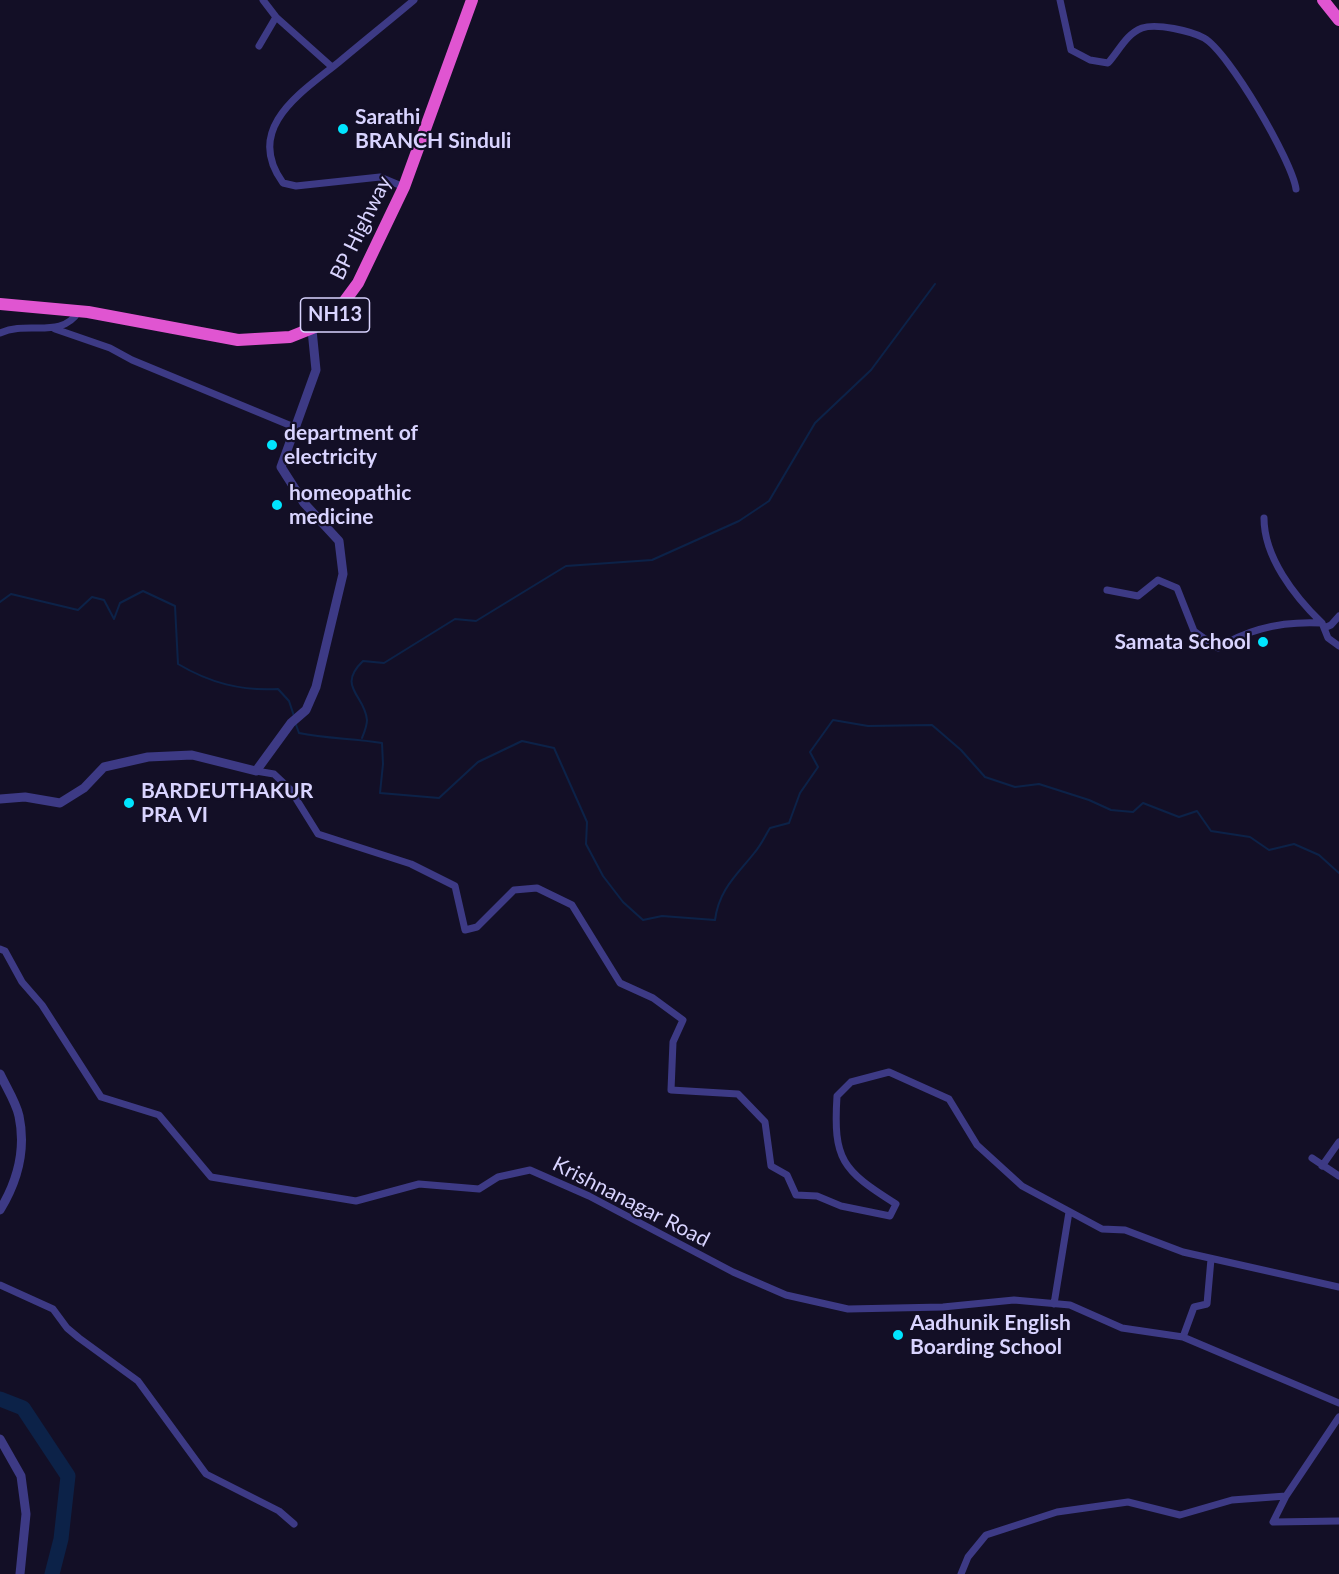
<!DOCTYPE html>
<style>
body{margin:0}
canvas{display:block;background:#130f26}
</style>
<canvas width="1339" height="1574"></canvas>
<script>
const context = document.querySelector('canvas').getContext('2d');
context.lineJoin = 'round';
function trace(path, color, width, dash) { context.strokeStyle = color; context.lineWidth = width; context.lineCap = dash ? 'butt' : 'round'; context.setLineDash(dash || []); context.stroke(path); }
function drawText(font, color, halo, rows, align = 'center') {
  context.font = font + ' Lato,sans-serif'; context.lineWidth = 4.5; context.setLineDash([]); context.textBaseline = 'middle'; context.strokeStyle = halo; context.fillStyle = color; for (const [text, x, y, turn = 0] of rows) {
    context.save(); context.translate(x, y); context.rotate((+turn || 0) * Math.PI / 180); context.textAlign = isNaN(turn) ? turn : align; if (halo) context.strokeText(text, 0, 0); context.fillText(text, 0, 0); context.restore();
  }
}
const stream = new Path2D(`
 M 0,602 L 11,594 L 78,610 L 92,597 L 104,600 L 114,619 L 120,603 L 143,591 L 175,606 L 178,664 C 210,683 241,691 278,689 L 289,701 L 294,716
 M 295,722 L 299,733 C 327,739 354,738 382,743 L 383,764 L 380,793 L 439,798 L 478,762 L 522,741 L 554,748 L 587,822 L 586,844 L 603,876 L 623,902 L 643,920 L 662,916 L 715,920 C 719,889 737,875 755,852 C 761,845 765,836 770,828 L 789,823 L 800,793 L 818,767 L 810,752 L 833,720 L 868,726 L 932,725 L 961,750 L 985,777 L 1015,787 L 1039,784 L 1089,800 L 1111,810 L 1133,812 L 1143,803 L 1179,817 L 1197,811 L 1211,831 L 1250,837 L 1269,850 L 1294,844 L 1319,855 L 1339,873
 M 362,738 C 364,733 367,726 367,720 C 365,695 336,687 363,661 L 384,663 L 455,619 L 476,621 L 566,566 L 652,560 L 739,521 L 769,501 L 815,423 L 871,370 L 935,284`);
const river = new Path2D(`
 M 0,1399 L 23,1408 L 68,1476 L 61,1539 L 52,1574`);
const minor = new Path2D(`
 M 263,0 L 276,17 L 332,67
 M 1060,0 L 1071,50 L 1090,60 L 1108,63 C 1119,51 1126,34 1142,28 C 1157,23 1191,31 1204,38 C 1229,52 1292,161 1296,189
 M 259,46 L 276,17
 M 404,187 L 380,177 L 296,186 L 283,183 C 243,128 302,92 339,62 C 364,41 389,21 414,0
 M 55,329 L 110,348 L 132,360 L 294,427
 M 0,333 C 28,320 61,340 79,311
 M 1264,518 C 1264,557 1294,596 1322,623
 M 1107,590 L 1138,596 L 1158,580 L 1177,588 L 1194,631 L 1218,648 C 1249,628 1285,621 1322,623 L 1328,638 L 1339,646
 M 1324,628 L 1331,625 L 1339,616
 M 256,771 L 274,774 L 290,789 L 318,834 L 411,864 L 455,886 L 465,930 L 477,927 L 514,890 L 537,888 L 572,905 L 620,983 L 653,998 L 683,1020 L 673,1042 L 671,1090 L 738,1094 L 765,1122 L 771,1166 L 787,1175 L 796,1195 L 817,1196 L 841,1206 L 890,1216 L 896,1204 C 842,1170 833,1160 837,1096 L 851,1082 L 889,1072 L 949,1099 L 977,1145 L 1022,1186 L 1102,1229 L 1125,1230 L 1183,1252 L 1339,1287
 M 0,949 L 5,951 L 22,982 L 42,1005 L 101,1097 L 159,1115 L 211,1177 L 356,1201 L 419,1184 L 479,1189 L 498,1177 L 530,1170 L 589,1196 L 733,1272 L 786,1295 L 848,1309 L 943,1307 L 1014,1300 L 1070,1305 L 1122,1328 L 1183,1337 L 1339,1403
 M 1312,1158 L 1339,1176
 M 1322,1166 L 1339,1142
 M 0,1285 L 53,1309 L 67,1328 L 79,1338 L 138,1381 L 206,1474 L 279,1511 L 294,1524
 M 1054,1304 L 1069,1212
 M 1183,1337 L 1194,1307 L 1207,1304 L 1211,1259
 M 1286,1496 L 1273,1522 L 1339,1521
 M 961,1574 L 968,1557 L 986,1535 L 1057,1512 L 1128,1502 L 1180,1515 L 1232,1500 L 1286,1496 L 1339,1417`);
const tertiary = new Path2D(`
 M 0,799 L 25,797 L 60,803 L 84,788 L 104,767 L 148,757 L 192,755 L 256,771 L 291,723 L 306,710 L 316,687 L 343,574 L 339,541 L 304,503 L 281,467 L 316,370 L 312,330
 M 0,1074 C 6,1087 16,1102 19,1116 C 26,1149 17,1182 0,1210
 M 0,1439 L 21,1476 L 26,1514 L 20,1574`);
const trunk = new Path2D(`
 M 1323,0 L 1339,20
 M 0,304 L 88,312 L 238,340 L 290,337 L 330,321 L 358,283 L 404,187 L 472,0`);
const markers = [
 [343,129,6,"#00e5ff"],
 [272,445,6,"#00e5ff"],
 [277,505,6,"#00e5ff"],
 [1263,642,6,"#00e5ff"],
 [129,803,6,"#00e5ff"],
 [898,1335,6,"#00e5ff"]
];
const shields = [
 [335,315,69]
];
const shieldNames = [
 ["NH13",335,315]
];
const poiNames = [
 ["Sarathi",355,117],
 ["BRANCH Sinduli",355,141],
 ["department of",284,433],
 ["electricity",284,457],
 ["homeopathic",289,493],
 ["medicine",289,517],
 ["Samata School",1251,642,"right"],
 ["BARDEUTHAKUR",141,791],
 ["PRA VI",141,815],
 ["Aadhunik English",910,1323],
 ["Boarding School",910,1347]
];
const streetNames = [
 ["BP Highway",361,228,-64],
 ["Krishnanagar Road",631,1202,27]
];
trace(stream, '#0c2248', 2);
trace(river, '#0c2248', 15);
trace(minor, '#3d3a85', 7);
trace(tertiary, '#3d3a85', 9);
trace(trunk, '#e055d1', 12);
for (const [x, y, r, color] of markers) { const dot = new Path2D(); dot.arc(x, y, r, 0, 2 * Math.PI); context.fillStyle = color; context.fill(dot); trace(dot, '#130f26', 2); }
for (const [x, y, w] of shields) { const box = new Path2D(); box.roundRect(x - w / 2, y - 17, w, 34, 4.5); context.fillStyle = '#130f26'; context.fill(box); trace(box, '#d9d4ff', 1.5); }
drawText('bold 20px', '#d9d4ff', null, shieldNames);
drawText('bold 21px', '#d9d4ff', '#130f26', poiNames, 'left');
drawText('21px', '#d9d4ff', '#130f26', streetNames);
</script>
